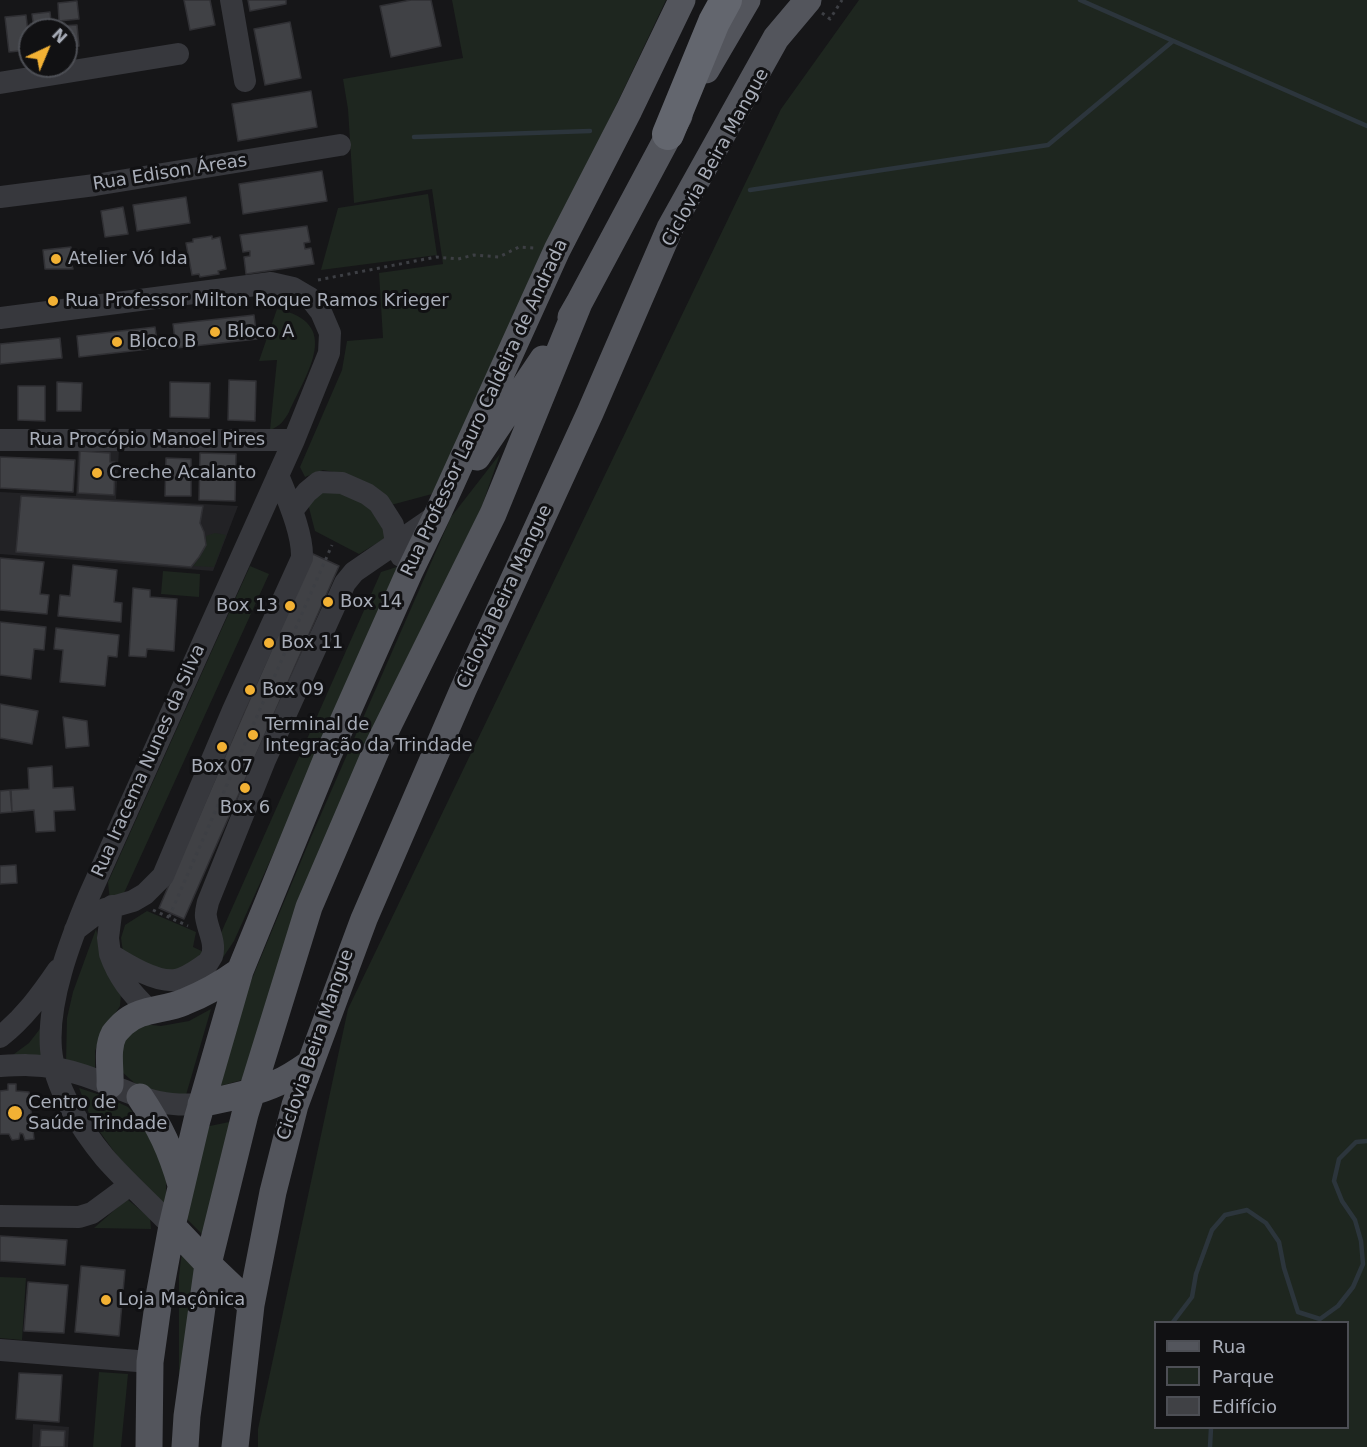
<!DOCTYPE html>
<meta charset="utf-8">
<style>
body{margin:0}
#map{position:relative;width:1367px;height:1447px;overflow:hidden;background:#161618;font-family:"DejaVu Sans",sans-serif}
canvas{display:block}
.legend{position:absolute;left:1154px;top:1321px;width:195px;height:108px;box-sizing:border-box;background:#111113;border:2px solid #4d4f55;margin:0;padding:8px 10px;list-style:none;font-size:18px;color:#a8adb8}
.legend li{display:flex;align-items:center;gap:12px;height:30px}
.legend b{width:30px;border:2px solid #4d4f55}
.north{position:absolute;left:18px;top:18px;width:60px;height:60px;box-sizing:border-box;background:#111113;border:2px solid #4d4f55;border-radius:50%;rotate:44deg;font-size:16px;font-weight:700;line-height:24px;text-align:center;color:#a8adb8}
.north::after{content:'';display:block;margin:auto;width:21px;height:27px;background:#f2b134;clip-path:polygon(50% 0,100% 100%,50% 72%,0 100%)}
</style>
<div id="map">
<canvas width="1367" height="1447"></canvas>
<ul class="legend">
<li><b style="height:8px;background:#53555c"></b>Rua</li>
<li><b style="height:16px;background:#1e261f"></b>Parque</li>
<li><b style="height:16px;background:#404145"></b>Edifício</li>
</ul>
<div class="north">N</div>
</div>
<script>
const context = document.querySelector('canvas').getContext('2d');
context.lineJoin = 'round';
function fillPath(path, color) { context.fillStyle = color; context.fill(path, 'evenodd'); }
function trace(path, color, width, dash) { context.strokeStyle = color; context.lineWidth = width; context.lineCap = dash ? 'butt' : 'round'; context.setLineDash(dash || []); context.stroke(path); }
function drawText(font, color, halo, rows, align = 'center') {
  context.font = font + ' "DejaVu Sans",sans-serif'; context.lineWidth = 6; context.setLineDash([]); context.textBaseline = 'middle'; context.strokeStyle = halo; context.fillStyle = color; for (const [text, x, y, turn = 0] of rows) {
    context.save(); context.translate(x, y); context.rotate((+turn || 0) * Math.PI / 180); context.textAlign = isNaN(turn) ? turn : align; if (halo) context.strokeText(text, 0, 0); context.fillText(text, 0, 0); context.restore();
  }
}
const built = new Path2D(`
 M 78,449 L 119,450 L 116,499 L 238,506 L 213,571 L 0,554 L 0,492 L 76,496 Z
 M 33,1424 L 69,1427 L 68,1447 L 32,1447 Z`);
const green = new Path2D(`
 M 452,0 L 666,0 L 432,494 L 391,505 L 345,474 L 323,470 L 305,477 L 300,467 L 342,370 L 347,341 L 383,338 L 379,273 L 443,264 L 432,189 L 354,203 L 348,109 L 343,79 L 463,58 Z
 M 859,0 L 1367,0 L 1367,1447 L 258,1447 L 258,1429 L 348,1009 L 781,109 ZM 1156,1322 L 1348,1322 L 1348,1428 L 1156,1428 Z
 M 428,194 L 437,255 L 321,270 L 338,208 Z
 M 277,309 C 343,323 307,372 289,412 C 284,421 280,426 270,430 L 277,360 L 259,361 Z
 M 500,454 L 465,555 L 246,1079 L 216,1087 L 246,993 L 311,837 L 451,517 Z
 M 319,489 L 339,490 L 366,503 L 389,536 L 359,554 L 315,531 L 307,500 Z
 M 215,533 L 226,535 L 214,567 L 193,566 C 200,557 208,548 206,536 Z
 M 403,565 L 234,941 L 222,959 L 221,933 L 381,572 Z
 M 250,566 L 269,574 L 124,893 L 110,901 L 108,882 Z
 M 163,571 L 200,574 L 199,597 L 161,594 Z
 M 147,911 L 196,932 L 193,947 L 206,953 L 170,978 L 123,952 L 121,938 L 125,925 Z
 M 96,929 L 106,968 L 121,993 L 120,1006 L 101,1036 L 95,1051 L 95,1070 L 66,1062 L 67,1018 L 73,992 Z
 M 211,1009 L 186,1095 L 160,1095 L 139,1087 L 121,1071 L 118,1043 L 143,1024 L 161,1026 L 189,1021 Z
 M 43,1025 L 43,1056 L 10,1057 L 29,1043 Z
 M 79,1088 L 109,1098 L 128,1107 L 140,1120 L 160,1148 L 166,1177 L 166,1206 L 118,1157 L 92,1121 Z
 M 234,1121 L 205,1237 L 183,1215 L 205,1127 Z
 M 127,1199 L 150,1218 L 151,1229 L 94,1228 Z
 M 183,1243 L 205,1264 L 179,1433 L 179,1276 Z
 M 0,1277 L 26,1278 L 22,1340 L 0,1338 Z
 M 99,1372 L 128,1374 L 121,1447 L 93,1447 Z`);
const stream = new Path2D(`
 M 1080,0 L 1367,126
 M 414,137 L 590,131
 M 750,190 L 1048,145 L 1173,41
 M 1173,1322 L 1192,1297 L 1196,1274 L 1212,1230 L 1225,1215 L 1247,1210 L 1266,1223 L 1279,1242 L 1284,1268 L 1298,1312 L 1320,1319 L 1338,1306 L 1353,1287 L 1363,1264 L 1361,1241 L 1355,1220 L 1342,1201 L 1334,1181 L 1339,1159 L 1356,1142 L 1367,1141
 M 1210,1447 L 1211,1428`);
const building = new Path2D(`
 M 184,0 L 210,0 L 215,25 L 190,30 Z
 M 248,0 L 286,0 L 286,4 L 250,11 Z
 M 411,0 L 431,0 L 441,46 L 391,57 L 380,6 Z
 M 77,1 L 79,19 L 59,21 L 58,3 Z
 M 50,12 L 52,30 L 34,30 L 32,14 Z
 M 26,15 L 30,50 L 9,52 L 5,17 Z
 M 290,22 L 301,78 L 265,85 L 254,29 Z
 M 77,25 L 79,46 L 66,47 L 66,30 L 60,30 L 60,26 Z
 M 311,91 L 317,127 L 238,141 L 232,104 Z
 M 322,171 L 327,201 L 243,214 L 239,184 Z
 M 186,197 L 190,223 L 137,231 L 133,205 Z
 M 123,207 L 128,234 L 105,237 L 101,211 Z
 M 307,226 L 310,242 L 304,243 L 305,249 L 311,248 L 314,264 L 246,274 L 244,257 L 250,256 L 250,251 L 243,252 L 240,235 Z
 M 212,236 L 212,239 L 220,237 L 226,269 L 218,271 L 219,274 L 200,277 L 199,274 L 192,275 L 186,243 L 193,242 L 193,239 Z
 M 71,247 L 70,258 L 73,269 L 45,269 L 43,250 Z
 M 254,315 L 257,339 L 176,348 L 173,324 Z
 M 155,327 L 158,348 L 79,357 L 77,336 Z
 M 60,338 L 62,358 L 0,364 L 0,344 Z
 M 229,380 L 256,381 L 255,421 L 228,420 Z
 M 57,382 L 82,383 L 81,411 L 57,411 Z
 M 170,382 L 210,383 L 209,418 L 170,417 Z
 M 18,386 L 45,386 L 45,421 L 18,420 Z
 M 80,451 L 110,453 L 110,462 L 115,462 L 114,495 L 78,493 Z
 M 200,453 L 236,454 L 235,501 L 199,500 Z
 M 0,457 L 75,460 L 73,492 L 0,488 Z
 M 166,458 L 191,459 L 191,496 L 165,496 Z
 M 21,496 L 203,506 L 200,523 L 204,532 L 206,545 L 199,557 L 191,567 L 16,552 Z
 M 313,554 L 339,566 L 184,919 L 159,908 Z
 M 0,558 L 44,562 L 40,594 L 49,595 L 47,614 L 0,610 Z
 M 73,565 L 117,570 L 114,602 L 122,603 L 121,622 L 58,616 L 60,595 L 70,596 Z
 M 133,588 L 150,590 L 150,597 L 177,599 L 174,651 L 147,649 L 146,657 L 129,656 Z
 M 0,622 L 46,627 L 44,650 L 34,649 L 31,679 L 0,675 Z
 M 56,628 L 119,635 L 117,657 L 108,656 L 105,686 L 60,682 L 63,650 L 54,649 Z
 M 0,704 L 38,711 L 32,744 L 0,738 Z
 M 63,717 L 87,721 L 89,746 L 66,748 Z
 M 52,766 L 53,788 L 73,787 L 75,810 L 54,811 L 55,831 L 36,832 L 34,810 L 12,812 L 11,790 L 29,789 L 28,768 Z
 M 10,790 L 12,812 L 0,813 L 0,791 Z
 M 16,865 L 17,883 L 0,884 L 0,866 Z
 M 8,1084 L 16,1084 L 16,1091 L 29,1092 L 34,1139 L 25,1140 L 23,1134 L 20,1133 L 19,1139 L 12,1140 L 9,1134 L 0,1134 L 0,1091 L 8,1090 Z
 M 0,1236 L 67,1240 L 65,1265 L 0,1261 Z
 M 81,1266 L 125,1270 L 119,1336 L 75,1332 Z
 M 28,1282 L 68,1285 L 64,1333 L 24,1331 Z
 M 19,1373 L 62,1375 L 59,1422 L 16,1419 Z
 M 41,1430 L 65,1431 L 64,1447 L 40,1447 Z`);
const path = new Path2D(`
 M 822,13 L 830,19 L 842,0
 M 318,280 L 436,257 L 458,259 L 474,255 L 499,257 L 519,247 L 534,248
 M 153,910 L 188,926
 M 169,917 L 332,545`);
const minor = new Path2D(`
 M 231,0 L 245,81
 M 0,83 L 178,54
 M 0,197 L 95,185 L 340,145
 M 0,318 L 271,283 L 293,288 L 310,298 L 321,312 L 330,333 L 329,353 L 294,440 L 89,896 C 70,941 47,1001 51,1049 C 54,1087 81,1129 105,1158 C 126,1182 150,1203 172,1226
 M 0,440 L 294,440
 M 292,511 L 307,492 L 319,482 L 342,483 L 367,494 L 379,503 L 393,525 L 396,543 L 401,556
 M 112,906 L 108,938 L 110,954 C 126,964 156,983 176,980 C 187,978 197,970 206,964
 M 75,930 L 92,917 L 105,909 L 133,901 L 145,894 L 163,876 L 233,710 L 302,558 C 303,533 287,498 278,475
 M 110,954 C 118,977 131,993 149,1010
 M 181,1004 L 193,987 L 212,956 C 216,942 208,931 206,917 C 205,913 207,907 208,902 L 265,760 L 345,583 L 354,572 L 437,515
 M 0,1037 C 24,1018 41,995 58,970
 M 0,1066 C 19,1065 37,1064 56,1068 C 76,1072 96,1079 114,1087 C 129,1092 143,1099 159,1102 C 173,1105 187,1105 201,1104
 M 0,1216 L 79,1217 L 92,1213 L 130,1185
 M 0,1350 L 150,1362`);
const major = new Path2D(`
 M 706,70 L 747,0
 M 571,317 L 579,303 L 679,116
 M 477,457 L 543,359
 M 110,1085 C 111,1069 106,1049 114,1034 C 116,1031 120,1027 123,1024 C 140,1008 163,1011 184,1002 C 204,994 222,984 240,971
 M 140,1097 C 160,1127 171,1150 181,1185
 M 201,1104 C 226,1098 253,1094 277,1083 C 289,1078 299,1071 309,1064
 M 172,1226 L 208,1264 L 251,1305
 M 149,1447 L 150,1362 L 160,1291 L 172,1226 L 197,1120 L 240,971 L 329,753 L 409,573 L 437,515 L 557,250 L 629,110 L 682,0
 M 185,1447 L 187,1416 L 208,1264 L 245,1114 L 309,907 L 378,746 L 493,514 L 579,303
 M 235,1447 L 251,1305 L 273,1192 L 295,1105 L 364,919 L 463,690 L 590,413 L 670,228 L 776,38 L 808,0`);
const highway = new Path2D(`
 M 668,134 L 714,22 L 726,0`);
const markers = [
 [56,259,6,"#f2b134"],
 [53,301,6,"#f2b134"],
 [215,332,6,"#f2b134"],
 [117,342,6,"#f2b134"],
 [97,473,6,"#f2b134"],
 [328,602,6,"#f2b134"],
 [290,606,6,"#f2b134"],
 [269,643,6,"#f2b134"],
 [250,690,6,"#f2b134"],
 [253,735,6,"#f2b134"],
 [222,747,6,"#f2b134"],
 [245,788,6,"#f2b134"],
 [15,1113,8,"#f2b134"],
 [106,1300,6,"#f2b134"]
];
const streetNames = [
 ["Ciclovia Beira Mangue",716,158,-61],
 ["Rua Edison Áreas",170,173,-9],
 ["Rua Professor Lauro Caldeira de Andrada",485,408,-65],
 ["Rua Procópio Manoel Pires",147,440],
 ["Ciclovia Beira Mangue",505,597,-65],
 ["Rua Iracema Nunes da Silva",149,761,-66],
 ["Ciclovia Beira Mangue",316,1045,-71]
];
const poiNames = [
 ["Atelier Vó Ida",68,259],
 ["Rua Professor Milton Roque Ramos Krieger",65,301],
 ["Bloco A",227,332],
 ["Bloco B",129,342],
 ["Creche Acalanto",109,473],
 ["Box 14",340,602],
 ["Box 13",278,606,"right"],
 ["Box 11",281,643],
 ["Box 09",262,690],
 ["Terminal de",265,725],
 ["Integração da Trindade",265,746],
 ["Box 07",222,767,"center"],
 ["Box 6",245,808,"center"],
 ["Centro de",28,1103],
 ["Saúde Trindade",28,1124],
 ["Loja Maçônica",118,1300]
];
fillPath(built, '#222225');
fillPath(green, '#1e261f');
trace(stream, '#2c353c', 4.5);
fillPath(building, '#404145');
trace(building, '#303034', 1.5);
trace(path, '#3d3f44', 3, [3, 4.5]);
trace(minor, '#37383d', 22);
trace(major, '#53555c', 27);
trace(highway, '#63666e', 32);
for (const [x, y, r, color] of markers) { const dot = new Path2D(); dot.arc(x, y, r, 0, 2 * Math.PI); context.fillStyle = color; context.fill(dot); trace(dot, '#111113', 2); }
drawText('18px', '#a8adb8', '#111113', streetNames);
drawText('18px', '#a8adb8', '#111113', poiNames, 'left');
</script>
